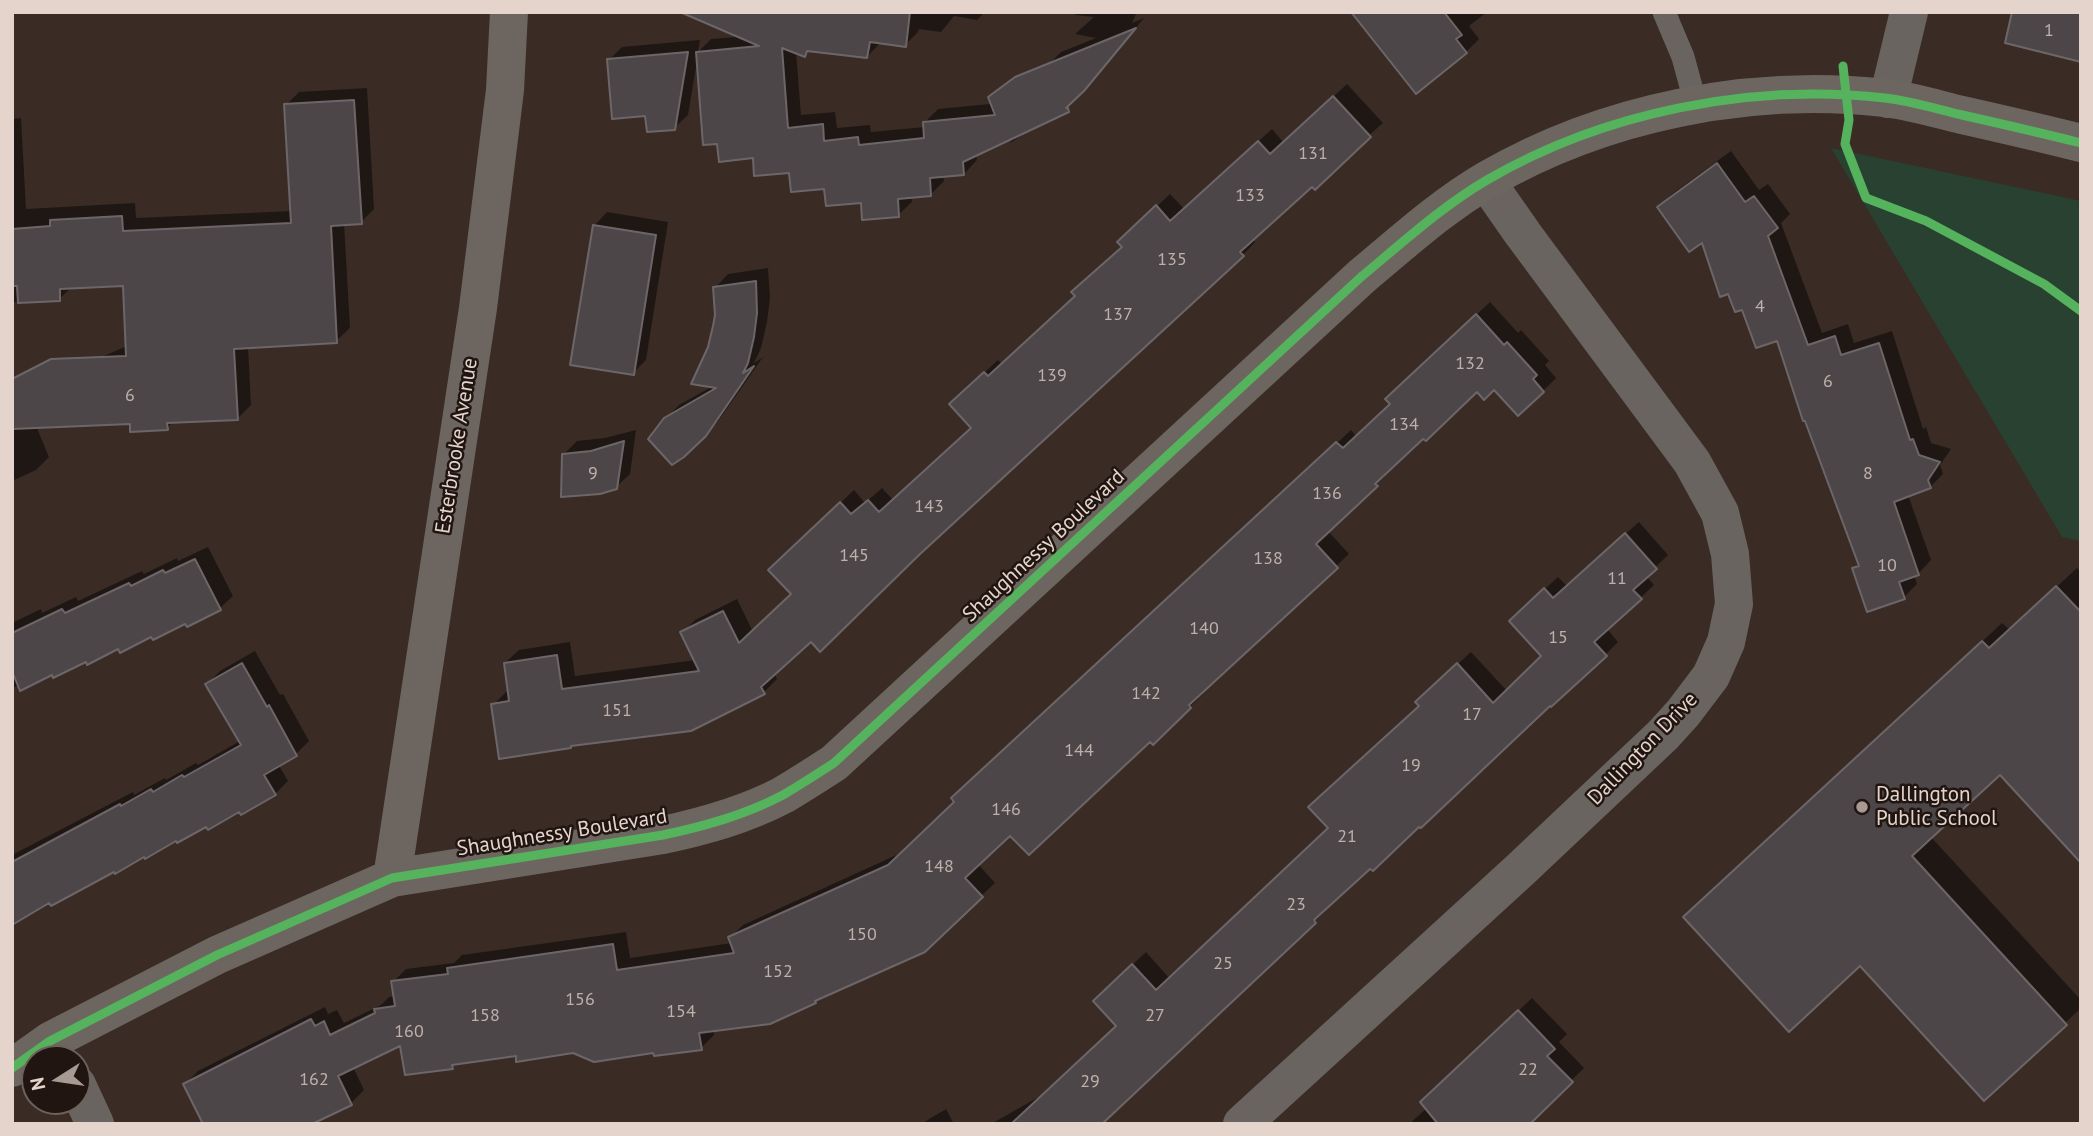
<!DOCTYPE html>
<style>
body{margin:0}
#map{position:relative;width:2093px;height:1136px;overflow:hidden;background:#3a2c25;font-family:"PT Sans",sans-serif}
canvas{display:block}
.frame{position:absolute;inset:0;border:14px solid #e4d4cc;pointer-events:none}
.north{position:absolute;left:21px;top:1045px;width:70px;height:70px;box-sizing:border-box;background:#201510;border:2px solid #6e615b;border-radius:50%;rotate:258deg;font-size:19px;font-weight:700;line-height:28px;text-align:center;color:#e4d4cc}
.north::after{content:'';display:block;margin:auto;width:24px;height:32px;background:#a89992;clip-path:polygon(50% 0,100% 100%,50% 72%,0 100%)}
</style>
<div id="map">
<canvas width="2093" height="1136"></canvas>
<div class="frame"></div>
<div class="north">N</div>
</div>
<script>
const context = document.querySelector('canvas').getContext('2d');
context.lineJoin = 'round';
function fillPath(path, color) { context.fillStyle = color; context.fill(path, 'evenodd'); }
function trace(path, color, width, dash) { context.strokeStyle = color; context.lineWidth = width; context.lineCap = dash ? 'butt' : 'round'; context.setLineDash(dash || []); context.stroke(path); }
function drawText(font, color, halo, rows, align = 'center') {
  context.font = font + ' "PT Sans",sans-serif'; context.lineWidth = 5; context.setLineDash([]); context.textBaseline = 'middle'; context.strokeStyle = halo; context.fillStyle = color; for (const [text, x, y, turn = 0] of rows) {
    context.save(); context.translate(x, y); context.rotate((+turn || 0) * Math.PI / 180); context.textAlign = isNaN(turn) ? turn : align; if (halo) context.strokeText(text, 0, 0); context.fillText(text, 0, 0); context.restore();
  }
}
const green = new Path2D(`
 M 1831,148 L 2081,201 L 2081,541 L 2062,537 Z`);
const shadow = new Path2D(`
 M 681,12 L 985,12 L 977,20 L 954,16 L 941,32 L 919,29 L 918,32 L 905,45 L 880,43 L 867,57 L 810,49 L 804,55 L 796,52 L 801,115 L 835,112 L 837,128 L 870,125 L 871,132 L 925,127 L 925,122 L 938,109 L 1011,102 L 976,154 L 977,160 L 964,174 L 943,175 L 944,181 L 931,194 L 911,196 L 912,202 L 898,215 L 719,142 L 697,61 L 688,115 L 674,128 L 647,114 L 609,60 L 622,47 L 700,40 L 698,52 L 711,39 L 737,37 Z
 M 1075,12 L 1137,12 L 1132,23 L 1144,18 L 1097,75 L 1083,89 L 1062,109 L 1010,143 L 1047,66 L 1061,52 L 1096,38 L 1075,34 L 1094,17 L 1075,15 Z
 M 1355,12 L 1487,12 L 1469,26 L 1479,39 L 1466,52 Z
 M 1347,84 L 1383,123 L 1252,238 L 1255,242 L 1243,255 L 811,639 L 774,673 L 777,679 L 764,692 L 493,705 L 506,692 L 510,691 L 505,663 L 519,650 L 570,642 L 575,676 L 696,660 L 682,633 L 695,620 L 737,599 L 753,632 L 793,594 L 784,557 L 854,490 L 865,503 L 882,488 L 893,500 L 973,427 L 964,391 L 998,360 L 1002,364 L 1077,295 L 1123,246 L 1133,229 L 1170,194 L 1184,209 L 1272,129 L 1284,143 Z
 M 367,88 L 374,209 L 361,222 L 344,223 L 350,328 L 336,341 L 248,346 L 251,405 L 238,418 L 174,421 L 167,428 L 131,422 L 36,426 L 49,457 L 36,470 L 12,481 L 12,395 L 127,346 L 125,284 L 72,287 L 59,299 L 12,302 L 12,119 L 21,118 L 26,209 L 135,203 L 136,218 L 292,211 L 286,105 L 299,92 Z
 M 1731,151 L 1759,190 L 1768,184 L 1790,214 L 1781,223 L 1822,333 L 1848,324 L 1854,343 L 1892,331 L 1923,429 L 1926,427 L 1931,443 L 1951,449 L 1940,465 L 1943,474 L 1930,487 L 1908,495 L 1931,560 L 1918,574 L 1914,575 L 1917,584 L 1904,597 L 1854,569 L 1860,563 L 1778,338 L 1743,308 L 1703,240 L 1659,207 L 1672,194 Z
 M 607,212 L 668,222 L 646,360 L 633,373 L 594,226 Z
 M 768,268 L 770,298 L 767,322 L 761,348 L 754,363 L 763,357 L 719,420 L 705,435 L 665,419 L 679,405 L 713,386 L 710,347 L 717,315 L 715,288 L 728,274 Z
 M 1490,302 L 1518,333 L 1521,330 L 1549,361 L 1545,365 L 1556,378 L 1543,391 L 1494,387 L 1477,390 L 1423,436 L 1387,470 L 1389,472 L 1376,485 L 1328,531 L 1349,554 L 1201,692 L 1203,694 L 1190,707 L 1150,739 L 1011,833 L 978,864 L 995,883 L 924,950 L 820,997 L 815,1001 L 770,1022 L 713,1029 L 714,1035 L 701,1048 L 655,1051 L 574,1051 L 517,1054 L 456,1062 L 452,1067 L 402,1044 L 353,1067 L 364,1090 L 351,1103 L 185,1084 L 198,1071 L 325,1007 L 328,1014 L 337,1010 L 344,1023 L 381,1005 L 389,997 L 395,996 L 393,982 L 406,969 L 454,963 L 462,955 L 626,932 L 630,958 L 732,943 L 730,938 L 743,925 L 903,852 L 956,802 L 966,786 L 1351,430 L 1357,437 L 1392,403 L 1401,386 Z
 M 636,430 L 630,474 L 616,487 L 564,454 L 577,441 L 605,438 Z
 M 1639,522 L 1668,555 L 1646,576 L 1654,585 L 1607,629 L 1618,642 L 1605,655 L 1327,907 L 1328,908 L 1315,921 L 1099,1124 L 991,1124 L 1044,1094 L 1118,1026 L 1108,988 L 1146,952 L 1170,979 L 1331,828 L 1420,706 L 1430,689 L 1471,652 L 1507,691 L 1544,656 L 1524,608 L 1558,577 L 1567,586 Z
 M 208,547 L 233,596 L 219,609 L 12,688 L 12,623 L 41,609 L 42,613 L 76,597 L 78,601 L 142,571 L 144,574 L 177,558 L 178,561 Z
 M 2077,568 L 2081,573 L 2081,860 L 2000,773 L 1931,837 L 2081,1000 L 2081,1008 L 1985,1098 L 1860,964 L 1705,898 L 2002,623 L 2010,630 Z
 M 255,651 L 280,695 L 283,694 L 309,741 L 296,754 L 278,764 L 288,781 L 275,794 L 50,901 L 12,904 L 12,855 L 133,792 L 134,795 L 165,778 L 166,780 L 196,763 L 198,765 L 240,741 L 207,684 L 220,671 Z
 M 1532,998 L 1567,1034 L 1559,1042 L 1584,1068 L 1534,1117 L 1480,1124 L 1409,1124 L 1427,1108 L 1435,1089 Z
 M 946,1109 L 954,1124 L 921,1124 Z`);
const building = new Path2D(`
 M 680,12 L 910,12 L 906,47 L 870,42 L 867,58 L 807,51 L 805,57 L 782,48 L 788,128 L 823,124 L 824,141 L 858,137 L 859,145 L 924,138 L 923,122 L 995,115 L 988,97 L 1015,77 L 1136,28 L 1084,91 L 1066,108 L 1068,108 L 1069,112 L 963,162 L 964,175 L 930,178 L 931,196 L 898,199 L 899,217 L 862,220 L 861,203 L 826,206 L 824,189 L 791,192 L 789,173 L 754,176 L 753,158 L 719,162 L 717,144 L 703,145 L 696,52 L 759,46 Z
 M 1351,12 L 1444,12 L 1462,35 L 1456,39 L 1467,53 L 1416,94 Z
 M 2012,12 L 2081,12 L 2081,62 L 2005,43 Z
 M 688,52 L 675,130 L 647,132 L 645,116 L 612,119 L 607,59 Z
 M 1333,96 L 1371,137 L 1315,190 L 1312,187 L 1240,252 L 1244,256 L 919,555 L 820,652 L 811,642 L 761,687 L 765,694 L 691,731 L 571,746 L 571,748 L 499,759 L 491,704 L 509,701 L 504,663 L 557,655 L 562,689 L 699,671 L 680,632 L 723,611 L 739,643 L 791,594 L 768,570 L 840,502 L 851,514 L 868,500 L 879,512 L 971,428 L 949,404 L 984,372 L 988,376 L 1075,296 L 1071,292 L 1122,247 L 1117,242 L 1156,205 L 1170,221 L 1258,141 L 1270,154 Z
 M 354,100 L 362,224 L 331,226 L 337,343 L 234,349 L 238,420 L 167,423 L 168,430 L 130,432 L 130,424 L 12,429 L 12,379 L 51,359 L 126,356 L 123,286 L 60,289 L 60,301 L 18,303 L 17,286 L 12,286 L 12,229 L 50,226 L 50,220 L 122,216 L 123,231 L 291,223 L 284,104 Z
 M 1717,163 L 1745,202 L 1754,196 L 1778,228 L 1768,236 L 1808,345 L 1835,336 L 1841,355 L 1879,343 L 1910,440 L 1913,439 L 1919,455 L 1940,462 L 1928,480 L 1931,488 L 1894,502 L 1919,575 L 1899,582 L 1905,599 L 1867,612 L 1852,568 L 1859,566 L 1805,421 L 1803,421 L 1777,341 L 1756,348 L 1742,310 L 1735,312 L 1728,294 L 1720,297 L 1702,243 L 1689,252 L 1657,207 Z
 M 593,225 L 656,235 L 634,375 L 570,365 Z
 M 756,281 L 757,313 L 754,337 L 748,363 L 743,373 L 754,366 L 706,436 L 684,457 L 672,465 L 648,439 L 664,418 L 716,388 L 691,384 L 708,347 L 713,326 L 715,315 L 713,287 Z
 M 1476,314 L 1504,345 L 1507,342 L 1537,375 L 1533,379 L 1544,392 L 1518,416 L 1494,390 L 1484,400 L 1477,392 L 1426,441 L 1423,439 L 1375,484 L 1378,486 L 1316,544 L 1338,568 L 1189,705 L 1191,708 L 1153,745 L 1150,742 L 1029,855 L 1010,836 L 965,878 L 983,897 L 925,952 L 815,1001 L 816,1003 L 770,1024 L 699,1033 L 702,1050 L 654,1056 L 653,1053 L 594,1062 L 573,1053 L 516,1062 L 516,1056 L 452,1065 L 453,1069 L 405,1075 L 400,1046 L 338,1076 L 352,1105 L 312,1124 L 203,1124 L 183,1084 L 311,1019 L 315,1026 L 324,1021 L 330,1035 L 375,1013 L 374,1009 L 395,1006 L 391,981 L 448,974 L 447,968 L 613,944 L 617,970 L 734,953 L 728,937 L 888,865 L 954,802 L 951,798 L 1336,442 L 1343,448 L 1390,404 L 1385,399 Z
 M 624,441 L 617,489 L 600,494 L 561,497 L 562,454 L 591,451 Z
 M 1625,533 L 1657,569 L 1633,590 L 1642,599 L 1594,642 L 1607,656 L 1551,707 L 1550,706 L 1421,828 L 1419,827 L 1373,871 L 1370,869 L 1314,920 L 1316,923 L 1102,1124 L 1011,1124 L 1116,1026 L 1093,1001 L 1132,964 L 1156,990 L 1328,828 L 1308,807 L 1419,706 L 1415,702 L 1457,663 L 1493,703 L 1541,656 L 1509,621 L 1544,588 L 1553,598 Z
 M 195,559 L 221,610 L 187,627 L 185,624 L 153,640 L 151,637 L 120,653 L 118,649 L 87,665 L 86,662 L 53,678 L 52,675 L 20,691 L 12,671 L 12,633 L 62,609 L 65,613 L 129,583 L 131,586 L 163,570 L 165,573 Z
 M 2056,586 L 2081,612 L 2081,863 L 2000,775 L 1912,856 L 2067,1025 L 1984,1101 L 1860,966 L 1789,1032 L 1683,917 L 1982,641 L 1989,648 Z
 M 242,663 L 267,707 L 269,705 L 297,756 L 264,775 L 276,795 L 241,815 L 239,812 L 208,830 L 206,827 L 177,843 L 176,841 L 145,859 L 144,857 L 115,874 L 114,872 L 51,906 L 49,903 L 12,925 L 12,862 L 120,804 L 121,806 L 151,789 L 153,792 L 182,775 L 184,777 L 241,745 L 205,684 Z
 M 1518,1010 L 1555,1049 L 1547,1056 L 1573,1082 L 1530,1124 L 1438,1124 L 1420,1102 Z`);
const lane = new Path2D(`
 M 1664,12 L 1683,57 L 1696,105`);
const street = new Path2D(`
 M 1888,99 L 1909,12
 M 77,1085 L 95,1124
 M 1242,1124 L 1520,870 L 1663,735 L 1683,713 L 1711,676 L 1726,642 L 1734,604 L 1730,554 L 1720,513 L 1692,462 L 1523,234 L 1486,181`);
const secondary = new Path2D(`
 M 392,878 L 478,308 L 505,90 L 509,12
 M 12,1068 L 50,1041 L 217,955 L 392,878 L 663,835 C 705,826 745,815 783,795 C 800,785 817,774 834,763 L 1361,277 C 1402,243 1441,207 1487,180 C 1604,112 1750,83 1885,98 C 1911,101 1937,109 1962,115 C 2002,124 2041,133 2081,143`);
const cycleway = new Path2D(`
 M 1843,66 L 1849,120 L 1845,144 L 1866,198 L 1926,221 L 2044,284 L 2081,311
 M 12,1068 L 50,1041 L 217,955 L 392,878 L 663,835 C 705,826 745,815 783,795 C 800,785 817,774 834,763 L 1361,277 C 1402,243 1441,207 1487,180 C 1604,112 1750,83 1885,98 C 1911,101 1937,109 1962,115 C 2002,124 2041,133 2081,143`);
const markers = [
 [1862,807,7,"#a89992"]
];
const numberNames = [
 ["1",2049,31],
 ["131",1313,154],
 ["133",1250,196],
 ["135",1172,260],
 ["4",1760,307],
 ["137",1118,315],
 ["132",1470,364],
 ["139",1052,376],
 ["6",1828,382],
 ["6",130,396],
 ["134",1404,425],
 ["9",593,474],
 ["8",1868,474],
 ["136",1327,494],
 ["143",929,507],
 ["145",854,556],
 ["138",1268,559],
 ["10",1887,566],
 ["11",1617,579],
 ["140",1204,629],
 ["15",1558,638],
 ["142",1146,694],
 ["151",617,711],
 ["17",1472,715],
 ["144",1079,751],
 ["19",1411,766],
 ["146",1006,810],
 ["21",1347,837],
 ["148",939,867],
 ["23",1296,905],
 ["150",862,935],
 ["25",1223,964],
 ["152",778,972],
 ["156",580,1000],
 ["154",681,1012],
 ["158",485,1016],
 ["27",1155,1016],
 ["160",409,1032],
 ["22",1528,1070],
 ["162",314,1080],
 ["29",1090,1082]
];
const streetNames = [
 ["Esterbrooke Avenue",457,446,-81],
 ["Shaughnessy Boulevard",1044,546,-43],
 ["Dallington Drive",1643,749,-46],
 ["Shaughnessy Boulevard",562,833,-9]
];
const poiNames = [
 ["Dallington",1876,795],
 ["Public School",1876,819]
];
fillPath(green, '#294130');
fillPath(shadow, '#0007');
fillPath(building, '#4c4648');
trace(building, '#6c6669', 2);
trace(lane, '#6a6460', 23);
trace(street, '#6a6460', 38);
trace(secondary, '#6d6660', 38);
trace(cycleway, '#56b35d', 9);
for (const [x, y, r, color] of markers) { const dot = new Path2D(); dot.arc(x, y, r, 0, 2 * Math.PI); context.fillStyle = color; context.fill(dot); trace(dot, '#201510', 2.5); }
drawText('18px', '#beb0ab', null, numberNames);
drawText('21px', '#e4d4cc', '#201510', streetNames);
drawText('21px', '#e4d4cc', '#201510', poiNames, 'left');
</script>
